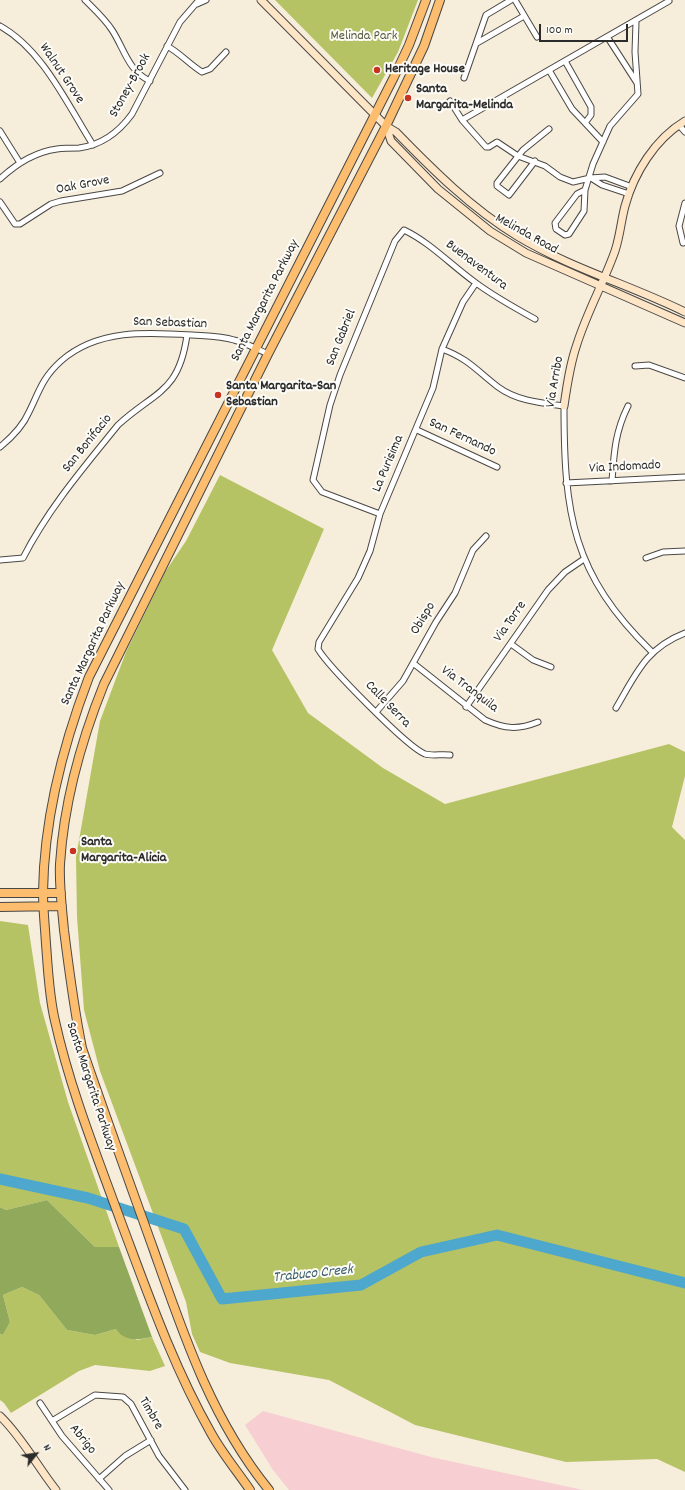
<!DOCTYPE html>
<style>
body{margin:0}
#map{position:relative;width:685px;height:1490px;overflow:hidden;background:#f7eddb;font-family:Dekko,sans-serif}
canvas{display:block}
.north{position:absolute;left:16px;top:1434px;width:40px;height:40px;-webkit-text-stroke:3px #fdfcf7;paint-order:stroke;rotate:60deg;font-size:11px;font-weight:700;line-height:16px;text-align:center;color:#2b2b2b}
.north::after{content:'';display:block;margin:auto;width:14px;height:18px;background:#2b2b2b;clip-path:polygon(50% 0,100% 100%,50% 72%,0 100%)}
.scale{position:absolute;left:539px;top:24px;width:89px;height:18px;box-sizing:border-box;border:2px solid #2b2b2b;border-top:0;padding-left:5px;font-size:12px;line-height:14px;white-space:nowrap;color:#2b2b2b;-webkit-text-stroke:3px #fdfcf7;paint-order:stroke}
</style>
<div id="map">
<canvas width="685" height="1490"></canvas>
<div class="north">N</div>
<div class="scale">100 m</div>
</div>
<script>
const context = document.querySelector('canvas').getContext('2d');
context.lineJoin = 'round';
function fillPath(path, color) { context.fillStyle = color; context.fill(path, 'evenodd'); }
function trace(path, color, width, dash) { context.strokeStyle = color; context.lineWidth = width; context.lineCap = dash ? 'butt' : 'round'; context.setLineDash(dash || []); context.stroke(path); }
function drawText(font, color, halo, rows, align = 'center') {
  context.font = font + ' Dekko,sans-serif'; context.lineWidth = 4; context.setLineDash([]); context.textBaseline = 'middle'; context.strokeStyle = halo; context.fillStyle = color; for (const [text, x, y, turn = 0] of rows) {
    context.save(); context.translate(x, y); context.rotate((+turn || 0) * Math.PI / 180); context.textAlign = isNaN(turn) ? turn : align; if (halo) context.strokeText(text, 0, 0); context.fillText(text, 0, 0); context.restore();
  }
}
const built = new Path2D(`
 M 263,1411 L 431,1457 L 583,1490 L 289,1490 L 273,1470 L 245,1425 Z`);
const green = new Path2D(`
 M 275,0 L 418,0 L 398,52 L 372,98 Z
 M 220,475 L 324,529 L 272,650 L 308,713 L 383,768 L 445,804 L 669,744 L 685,752 L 685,776 L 672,827 L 685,840 L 685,1472 L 657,1459 L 566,1462 L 415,1425 L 329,1380 L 230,1363 L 200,1352 L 192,1334 L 186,1302 L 100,1071 L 84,1010 L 77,917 L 76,857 L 100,721 L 126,652 L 165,572 L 186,541 Z
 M 0,921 L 28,925 L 40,1003 L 68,1102 L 119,1247 L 95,1247 L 47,1200 L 6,1210 L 0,1207 Z
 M 22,1287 L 39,1295 L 67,1330 L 95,1335 L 116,1329 L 137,1340 L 152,1337 L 165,1366 L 150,1371 L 95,1365 L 79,1371 L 11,1413 L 4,1403 L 0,1400 L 0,1334 L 3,1335 L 10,1322 L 3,1295 Z`);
const forest = new Path2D(`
 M 47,1200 L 95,1247 L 119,1247 L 152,1337 C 138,1340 125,1342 116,1329 L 95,1335 L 67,1330 L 39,1295 L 22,1287 L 3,1295 L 10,1322 L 3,1335 L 0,1334 L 0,1207 L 6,1210 Z`);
const river = new Path2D(`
 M 0,1179 L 88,1198 L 184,1229 L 222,1299 L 361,1285 L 421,1252 L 497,1235 L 685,1283`);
const street = new Path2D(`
 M 85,0 C 94,9 105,19 112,30 C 124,48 128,71 150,81
 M 515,0 L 537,37
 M 197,4 L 206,0
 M 0,26 C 43,50 67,104 93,145
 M 608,38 L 637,83
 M 477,43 L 524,16
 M 167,46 C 180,53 189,64 202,72 L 210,69 L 226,52
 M 565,61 L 591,107 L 591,115 L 585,123
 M 549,70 L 572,109 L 603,142
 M 464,78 L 486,15 L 511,0
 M 450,101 L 462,120 L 486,147 L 489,147 L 497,142 L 518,156 L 545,166 L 560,177 L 573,182 L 590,178 L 605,177 L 632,187
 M 462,120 L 669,1
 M 679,125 L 685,132
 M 0,131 L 20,163
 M 535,161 L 509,195 L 497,186 L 497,183 L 523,150 L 549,129
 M 591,178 L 602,185 L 629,194
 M 0,179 C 16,164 35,152 57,149 C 64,148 71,148 79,148 C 102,145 119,132 132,114 L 180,22 L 199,0
 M 585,190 L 577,194 L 555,223 L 556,229 L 565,235 L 569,234 L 584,211 L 585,190 L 593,164 L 610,126 L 638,94 L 635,52 L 636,22
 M 0,202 L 15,224 L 20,224 L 51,204 L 61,201 L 122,191 L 160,173
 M 683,243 L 679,226 L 685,203
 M 442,349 C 469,359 477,371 498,387 C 517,401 541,403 564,406 C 564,514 572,574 652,652
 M 635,366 L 649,365 L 685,378
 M 417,430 L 497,467
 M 0,447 C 11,438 23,426 29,412 C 39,392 42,378 61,361 C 97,329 147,332 192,335 C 206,336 221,336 234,340 C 246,343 257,349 268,354
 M 612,481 C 614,453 615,432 628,406
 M 566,483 L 685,477
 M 380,514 L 322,492 L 313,480 L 330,405 L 340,375 L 395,241 L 404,230 C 431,243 452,266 476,283 C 495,297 515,308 535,319
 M 646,558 L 663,552 L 685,551
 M 0,560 L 23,558 C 48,509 84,467 118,425 C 155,391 179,393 187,335
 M 511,644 L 533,660 L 551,667
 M 413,663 L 485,720 C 505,729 518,730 538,722
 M 466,707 L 548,590 L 565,572 L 584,559
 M 616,708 C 636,674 646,648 685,633
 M 376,712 L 403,681 L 436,622 L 455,593 L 473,550 L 486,536
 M 450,755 C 442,754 432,756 425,754 C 407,747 328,666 318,649 L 319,642 L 358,578 L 370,551 L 380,514 L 433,388 L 442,349 L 463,302 L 476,283
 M 40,1403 L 62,1436 L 109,1490
 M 52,1421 L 95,1395 L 123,1397 L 131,1404 L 159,1456 L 185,1490
 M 99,1479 L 125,1456 L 151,1440`);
const secondary = new Path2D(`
 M 261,0 L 386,126 L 396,132 C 433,170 471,208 517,236 C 570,268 630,285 685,312
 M 386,126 L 391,141 L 438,189 L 490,231 L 526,253 L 685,323
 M 564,406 C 567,385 570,364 577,344 C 587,312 604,282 615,251 C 620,236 621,221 625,206 C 634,173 655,139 685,121
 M 0,1416 C 22,1437 37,1466 56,1490`);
const primary = new Path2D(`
 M 0,893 L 61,893
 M 0,907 L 62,906
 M 250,1490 C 237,1471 222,1453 211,1433 C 173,1366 148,1294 121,1222 C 97,1156 70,1089 55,1021 C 49,996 48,969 46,944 C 45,927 43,909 43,892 C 44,819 63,745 89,677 L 394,77 L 409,45 L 426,0
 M 269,1490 C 211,1419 183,1333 153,1248 C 129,1181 105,1115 82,1048 C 74,1009 69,970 64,930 C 62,908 59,886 60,864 C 64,802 81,741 104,684 L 268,354 L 386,126 L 424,46 L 440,0`);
const markers = [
 [377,70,4,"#c8321e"],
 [408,98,4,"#c8321e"],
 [218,395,4,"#c8321e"],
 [73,851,4,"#c8321e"]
];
const parkNames = [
 ["Melinda Park",364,37]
];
const poiNames = [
 ["Heritage House",385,70],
 ["Santa",416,90],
 ["Margarita-Melinda",416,106],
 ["Santa Margarita-San",226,387],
 ["Sebastian",226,403],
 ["Santa",81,843],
 ["Margarita-Alicia",81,859]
];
const streetNames = [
 ["Walnut Grove",61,74,56],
 ["Stoney-Brook",131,86,-61],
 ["Oak Grove",83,186,-11],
 ["Melinda Road",526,235,29],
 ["Buenaventura",476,266,37],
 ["Santa Margarita Parkway",266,301,-63],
 ["San Sebastian",170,324,2],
 ["San Gabriel",342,338,-68],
 ["Via Arribo",556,382,-80],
 ["San Fernando",462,438,25],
 ["San Bonifacio",88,444,-51],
 ["La Purisima",389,464,-67],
 ["Via Indomado",625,468,-3],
 ["Obispo",424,619,-59],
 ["Via Torre",511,622,-55],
 ["Santa Margarita Parkway",94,644,-65],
 ["Via Tranquila",469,690,37],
 ["Calle Serra",387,705,46],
 ["Santa Margarita Parkway",90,1087,72],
 ["Timbre",150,1414,60],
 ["Abrigo",82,1440,51]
];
const waterNames = [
 ["Trabuco Creek",313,1275,-6]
];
fillPath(built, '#f7cfd2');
fillPath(green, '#b5c365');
fillPath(forest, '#90a95a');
trace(river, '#4ea7cc', 11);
trace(street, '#4a4845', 7);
trace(secondary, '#4a4845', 9);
trace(primary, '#4a4845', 10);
trace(street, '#fff', 5);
trace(secondary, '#fee5c5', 7);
trace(primary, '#fcbd6f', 8);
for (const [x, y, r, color] of markers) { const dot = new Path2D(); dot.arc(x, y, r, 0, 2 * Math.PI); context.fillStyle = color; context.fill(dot); trace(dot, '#fdfcf7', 1.5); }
drawText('14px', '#54593c', '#fdfcf7', parkNames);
drawText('bold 14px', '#2b2b2b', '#fdfcf7', poiNames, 'left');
drawText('14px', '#2b2b2b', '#fdfcf7', streetNames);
drawText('italic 15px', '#395d6b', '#fdfcf7', waterNames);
</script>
